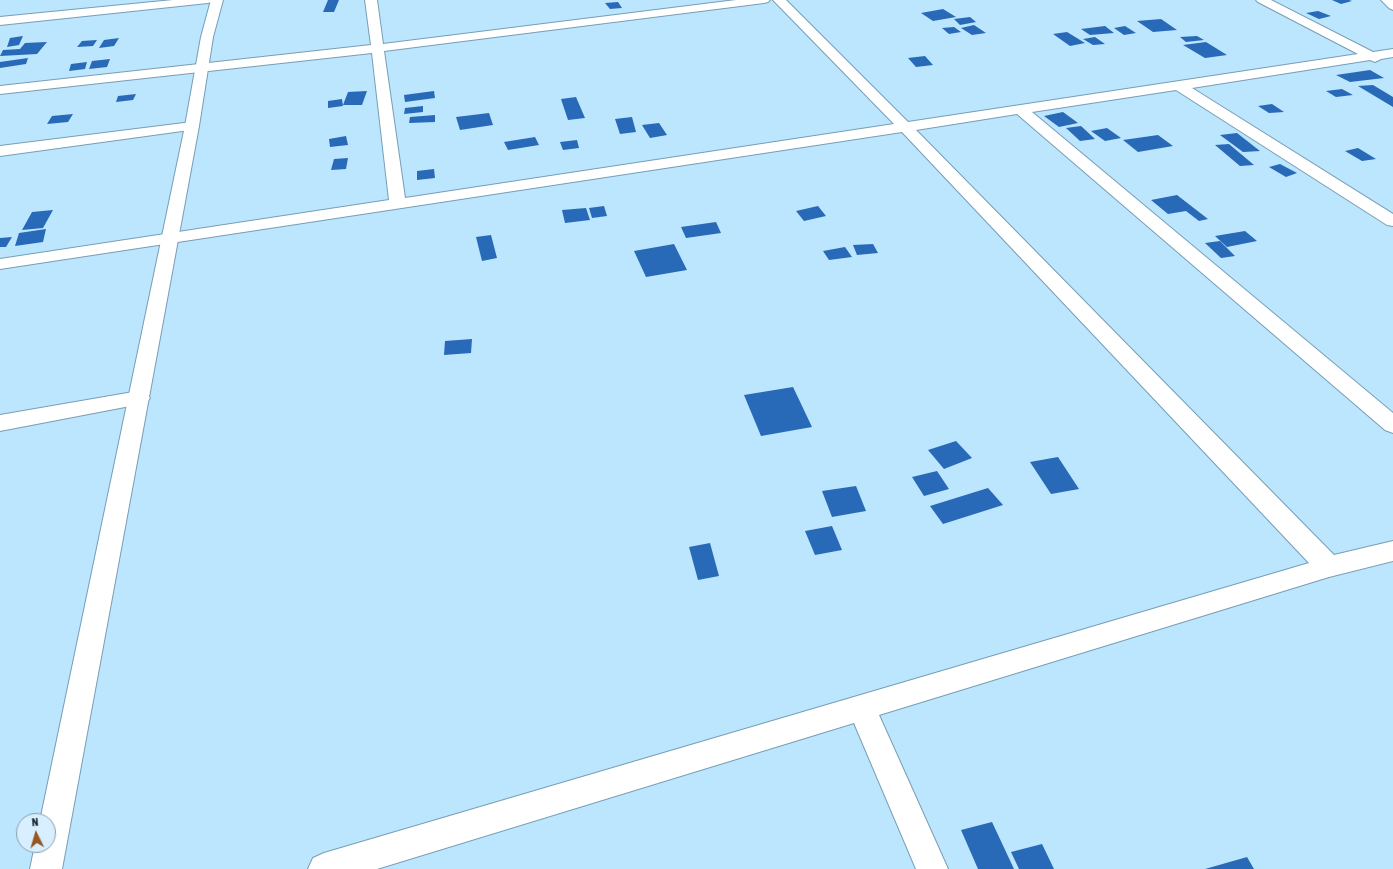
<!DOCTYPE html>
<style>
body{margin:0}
#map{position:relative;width:1393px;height:869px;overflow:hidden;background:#bce5fe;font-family:"Asap Condensed",sans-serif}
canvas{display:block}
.north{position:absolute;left:16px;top:813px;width:40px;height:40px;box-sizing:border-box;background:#d7effe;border:1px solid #899eab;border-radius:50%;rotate:355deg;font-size:11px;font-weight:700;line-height:16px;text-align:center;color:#15252e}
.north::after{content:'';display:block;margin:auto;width:14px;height:18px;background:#975622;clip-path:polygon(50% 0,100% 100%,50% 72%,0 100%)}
</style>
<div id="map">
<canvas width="1393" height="869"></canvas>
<div class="north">N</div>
</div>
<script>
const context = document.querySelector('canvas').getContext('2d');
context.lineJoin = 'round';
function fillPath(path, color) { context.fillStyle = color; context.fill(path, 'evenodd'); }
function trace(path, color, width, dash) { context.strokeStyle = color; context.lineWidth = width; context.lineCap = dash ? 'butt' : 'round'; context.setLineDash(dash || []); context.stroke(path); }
const building = new Path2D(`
 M 328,0 L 339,0 L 334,12 L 323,12 Z
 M 1332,0 L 1349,0 L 1352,1 L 1341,4 Z
 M 618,2 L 622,8 L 610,9 L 605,3 Z
 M 943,9 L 956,17 L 933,21 L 921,13 Z
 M 1318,11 L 1331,16 L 1319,19 L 1306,13 Z
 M 970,17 L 976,22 L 960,25 L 954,19 Z
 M 1161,19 L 1177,30 L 1153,32 L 1137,21 Z
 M 974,25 L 986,33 L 972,35 L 961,28 Z
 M 1105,26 L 1114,33 L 1090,35 L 1081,29 Z
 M 1125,26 L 1136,33 L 1124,35 L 1114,28 Z
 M 954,27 L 961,32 L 949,34 L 942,28 Z
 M 1067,32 L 1085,43 L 1070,46 L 1053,34 Z
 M 23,36 L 19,45 L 7,47 L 10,38 Z
 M 1197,36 L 1204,40 L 1186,42 L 1180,37 Z
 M 1095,37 L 1105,44 L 1093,45 L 1083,39 Z
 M 119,38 L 114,46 L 99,48 L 104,40 Z
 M 97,40 L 93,46 L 77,47 L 82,41 Z
 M 47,42 L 37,54 L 0,56 L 3,50 L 20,49 L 25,43 Z
 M 1206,42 L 1227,55 L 1205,58 L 1183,45 Z
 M 925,56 L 933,65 L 916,67 L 908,58 Z
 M 28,58 L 26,64 L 0,68 L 0,62 Z
 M 110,59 L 107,67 L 89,69 L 92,61 Z
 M 87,62 L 85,69 L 69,71 L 71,64 Z
 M 1370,70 L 1384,78 L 1350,82 L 1336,75 Z
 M 1373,85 L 1393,97 L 1393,107 L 1358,86 Z
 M 1342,89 L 1353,95 L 1336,97 L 1326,91 Z
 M 367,91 L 362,105 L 343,105 L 348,92 Z
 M 434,91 L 435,98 L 405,102 L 404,95 Z
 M 136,94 L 133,100 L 116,102 L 118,96 Z
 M 576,97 L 585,118 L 568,120 L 561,99 Z
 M 342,99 L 343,106 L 328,108 L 328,101 Z
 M 1272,104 L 1284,112 L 1269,113 L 1258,106 Z
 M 423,106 L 423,112 L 404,114 L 405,108 Z
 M 1063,112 L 1078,123 L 1059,127 L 1044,116 Z
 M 489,113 L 493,125 L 460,130 L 456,117 Z
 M 73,114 L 68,122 L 47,124 L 52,116 Z
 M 435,115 L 435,122 L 409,123 L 410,117 Z
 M 632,117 L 636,132 L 620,134 L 615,119 Z
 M 659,123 L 667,135 L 650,138 L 642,125 Z
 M 1081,126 L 1095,139 L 1080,141 L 1066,128 Z
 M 1107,128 L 1121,138 L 1105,141 L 1091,131 Z
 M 1237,133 L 1260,151 L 1243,152 L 1220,135 Z
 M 1158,135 L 1173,146 L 1138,152 L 1123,140 Z
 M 346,136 L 348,145 L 330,147 L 329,139 Z
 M 535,137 L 539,145 L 508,150 L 504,142 Z
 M 577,140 L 579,148 L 563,150 L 560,142 Z
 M 1229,144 L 1254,165 L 1240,166 L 1215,145 Z
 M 1358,148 L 1376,159 L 1362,161 L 1345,151 Z
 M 348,158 L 346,169 L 331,170 L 334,159 Z
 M 1280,164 L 1297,173 L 1286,177 L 1269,167 Z
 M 434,169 L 435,178 L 417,180 L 417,171 Z
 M 1177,195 L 1208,219 L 1199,221 L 1186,211 L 1168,214 L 1151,200 Z
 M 604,206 L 607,216 L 592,218 L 589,208 Z
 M 818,206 L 826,216 L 804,221 L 796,211 Z
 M 586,208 L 590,220 L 565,223 L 562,210 Z
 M 53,210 L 43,228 L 22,230 L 32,212 Z
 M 716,222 L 721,233 L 686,238 L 681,227 Z
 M 46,229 L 43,242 L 15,246 L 19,233 Z
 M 1245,231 L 1257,241 L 1227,247 L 1215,236 Z
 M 491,235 L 497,258 L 482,261 L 476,237 Z
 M 12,237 L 6,247 L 0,247 L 0,238 Z
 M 1220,241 L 1235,256 L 1221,258 L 1205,243 Z
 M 674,244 L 687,270 L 646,277 L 634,251 Z
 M 873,244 L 878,253 L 857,255 L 853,245 Z
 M 845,247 L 852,257 L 829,260 L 823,251 Z
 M 472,339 L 471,353 L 444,355 L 445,341 Z
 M 793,387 L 812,427 L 761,436 L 744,395 Z
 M 956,441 L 972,458 L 944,469 L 928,450 Z
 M 1058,457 L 1079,489 L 1051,494 L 1030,462 Z
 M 937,471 L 949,489 L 924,496 L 912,477 Z
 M 856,486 L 866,511 L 832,517 L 822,491 Z
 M 988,488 L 1003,505 L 943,524 L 930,506 Z
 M 832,526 L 842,550 L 815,555 L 805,531 Z
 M 710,543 L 719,576 L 698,580 L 689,547 Z
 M 992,822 L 1014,869 L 978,869 L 961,830 Z
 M 1042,844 L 1054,869 L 1019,869 L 1011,852 Z
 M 1247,857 L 1254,869 L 1205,869 Z`);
const street = new Path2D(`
 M 173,0 L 214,0 L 212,2 L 208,3 L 0,25 L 0,17 Z
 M 365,0 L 377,0 L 383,44 L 736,0 L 770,0 L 768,2 L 764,3 L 384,51 L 405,198 L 894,124 L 773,0 L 786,0 L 908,122 L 1358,54 L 1258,2 L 1256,0 L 1271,0 L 1373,52 L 1393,49 L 1393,57 L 1381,59 L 1375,62 L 1370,60 L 1192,88 L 1393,214 L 1393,226 L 1387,225 L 1176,90 L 1032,112 L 1393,413 L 1393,433 L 1385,430 L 1017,114 L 916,130 L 1334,555 L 1393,541 L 1393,561 L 1329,577 L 879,715 L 948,869 L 916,869 L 854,723 L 377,869 L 308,869 L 313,858 L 324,853 L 1309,563 L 902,132 L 0,269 L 0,259 L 389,200 L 372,53 L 0,94 L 0,86 L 371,45 Z
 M 1381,0 L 1393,0 L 1393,10 L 1389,8 Z
 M 192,122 L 197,123 L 199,126 L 197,129 L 0,156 L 0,146 Z
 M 139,391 L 146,393 L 150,398 L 146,403 L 0,431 L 0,415 Z`);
const secondary = new Path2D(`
 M 211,0 L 223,0 L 213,37 L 199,126 L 62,869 L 30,869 L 35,845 L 48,845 L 48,821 L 40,821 L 185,126 L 201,37 Z`);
fillPath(building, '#2869b8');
trace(street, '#779eb5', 2);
trace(secondary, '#779eb5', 2);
fillPath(street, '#fff');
fillPath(secondary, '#fff');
</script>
